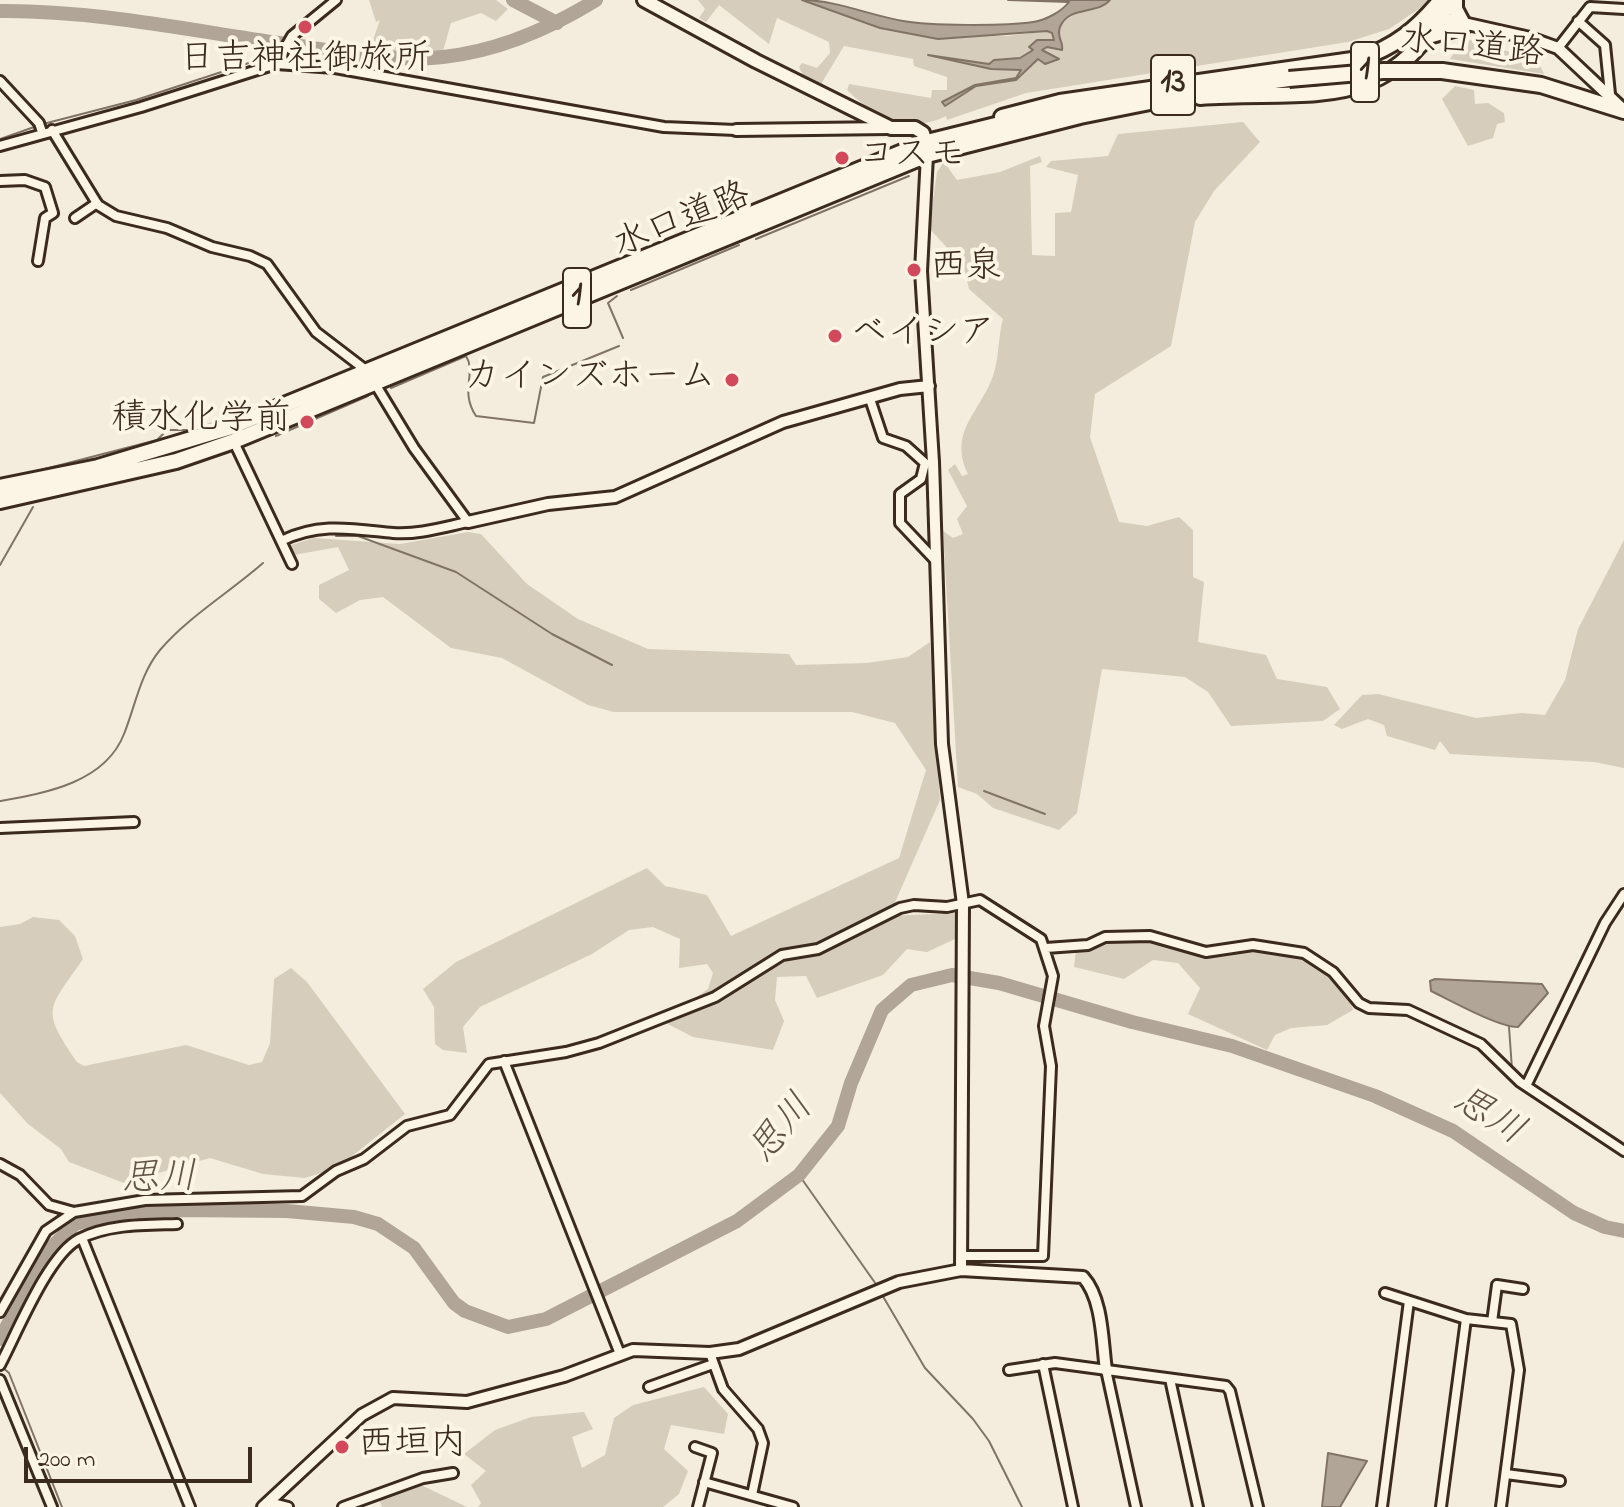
<!DOCTYPE html>
<meta charset="utf-8">
<style>
body{margin:0}
#map{position:relative;width:1624px;height:1507px;overflow:hidden;background:#f4eddd;font-family:"Indie Flower",sans-serif}
canvas{display:block}
.scale{position:absolute;left:24px;top:1447px;width:228px;height:36px;box-sizing:border-box;border:4px solid #3b2a1e;border-top:0;padding-left:10px;font-size:24px;line-height:28px;white-space:nowrap;color:#3b2a1e;-webkit-text-stroke:6px #fcf5e5;paint-order:stroke}
</style>
<div id="map">
<canvas width="1624" height="1507"></canvas>
<div class="scale">200 m</div>
</div>
<script>
const context = document.querySelector('canvas').getContext('2d');
context.lineJoin = 'round';
function fillPath(path, color) { context.fillStyle = color; context.fill(path, 'evenodd'); }
function trace(path, color, width, dash) { context.strokeStyle = color; context.lineWidth = width; context.lineCap = dash ? 'butt' : 'round'; context.setLineDash(dash || []); context.stroke(path); }
function drawText(font, color, halo, rows, align = 'center') {
  context.font = font + ' "Indie Flower","Klee One",sans-serif'; context.lineWidth = 8; context.setLineDash([]); context.textBaseline = 'middle'; context.strokeStyle = halo; context.fillStyle = color; for (const [text, x, y, turn = 0] of rows) {
    context.save(); context.translate(x, y); context.rotate((+turn || 0) * Math.PI / 180); context.textAlign = isNaN(turn) ? turn : align; if (halo) context.strokeText(text, 0, 0); context.fillText(text, 0, 0); context.restore();
  }
}
const green = new Path2D(`
 M 369,0 L 496,0 L 508,9 L 496,21 L 481,13 L 451,23 L 443,51 L 390,52 L 373,40 L 380,20 L 376,22 Z
 M 698,0 L 802,0 L 880,28 L 1007,36 L 1047,31 L 1059,40 L 1059,28 C 1074,6 1098,15 1110,0 L 1432,0 L 1389,29 L 1348,42 L 1026,93 L 947,120 L 946,116 C 910,135 872,115 847,90 L 849,84 L 931,98 L 932,90 L 947,90 L 947,77 L 914,66 L 913,59 L 844,46 L 821,84 L 804,77 L 799,67 L 802,63 L 817,68 L 830,53 L 829,42 L 777,18 L 769,44 L 719,5 L 706,22 L 699,18 L 705,9 Z
 M 1472,40 L 1538,61 L 1544,74 L 1450,59 L 1461,41 Z
 M 1455,86 L 1474,90 L 1475,104 L 1488,103 L 1504,113 L 1505,122 L 1497,124 L 1493,138 L 1468,146 L 1442,99 Z
 M 1243,122 L 1260,142 L 1214,191 L 1195,222 L 1171,346 L 1095,394 L 1090,437 L 1119,522 L 1147,526 L 1179,517 L 1193,530 L 1193,577 L 1204,582 L 1198,642 L 1266,655 L 1277,679 L 1327,687 L 1340,709 L 1323,721 L 1231,726 L 1208,692 L 1185,677 L 1102,669 L 1077,813 L 1059,830 L 993,808 L 977,794 L 958,787 L 943,531 L 953,538 L 963,534 L 957,519 L 967,506 L 948,470 L 955,464 L 962,476 L 968,474 C 948,432 979,414 993,376 C 999,359 998,337 1003,319 L 969,289 L 963,265 L 929,228 L 937,172 L 944,162 L 957,180 L 1000,172 L 1040,156 L 1042,162 L 1030,166 L 1032,255 L 1055,256 L 1055,213 L 1071,212 L 1078,175 L 1046,167 L 1051,161 L 1108,156 L 1118,134 Z
 M 468,532 L 481,534 L 527,584 L 578,619 L 648,649 L 789,654 L 796,665 L 867,663 L 908,657 L 930,642 L 940,800 L 889,916 L 955,913 L 955,939 L 927,952 L 907,949 L 883,975 L 817,998 L 806,976 L 777,977 L 775,1000 L 784,1021 L 773,1050 L 693,1037 L 662,1021 L 708,989 L 713,973 L 707,964 L 679,968 L 680,939 L 653,927 L 629,930 L 592,954 L 480,1007 L 463,1027 L 467,1053 L 443,1050 L 435,1044 L 434,1007 L 423,989 L 456,962 L 647,868 L 665,886 L 707,895 L 731,936 L 899,858 L 926,770 L 895,723 L 852,712 L 614,712 L 588,705 L 502,658 L 451,648 L 383,597 L 360,600 L 336,613 L 319,599 L 319,585 L 349,570 L 338,547 L 283,557 L 281,548 L 314,538 L 400,544 Z
 M 1624,540 L 1624,768 L 1594,762 L 1450,754 L 1440,741 L 1435,750 L 1387,736 L 1384,725 L 1368,719 L 1342,729 L 1334,725 L 1362,695 L 1378,694 L 1476,718 L 1522,713 L 1545,715 L 1565,680 L 1578,629 Z
 M 33,917 L 59,920 L 75,936 L 83,959 C 48,1010 40,1008 77,1062 L 84,1066 L 186,1045 L 249,1065 L 262,1062 L 270,1043 L 274,979 L 291,968 L 307,982 L 405,1114 L 337,1168 L 305,1178 L 263,1174 L 210,1158 L 124,1183 L 69,1162 L 61,1149 L 28,1124 L 0,1093 L 0,927 L 20,924 Z
 M 1152,940 C 1164,944 1176,949 1188,950 C 1243,959 1289,931 1334,980 C 1343,990 1350,997 1353,1010 L 1327,1025 L 1291,1028 L 1275,1035 L 1267,1050 L 1188,1014 L 1200,988 L 1178,963 L 1153,960 L 1124,979 L 1074,967 L 1076,949 L 1107,941 Z
 M 704,1387 L 728,1414 L 724,1434 L 671,1425 L 664,1449 L 688,1471 L 679,1494 L 663,1507 L 478,1507 L 481,1503 L 471,1485 L 486,1471 L 464,1454 L 495,1430 L 531,1417 L 584,1412 L 593,1429 L 572,1437 L 582,1468 L 605,1455 L 614,1418 L 633,1405 Z
 M 417,1483 L 467,1507 L 382,1507 L 379,1500 Z`);
const water = new Path2D(`
 M 802,0 C 835,0 869,15 903,21 C 929,26 1006,26 1033,22 C 1046,20 1061,12 1069,2 L 1008,0 L 1110,0 C 1098,15 1069,5 1060,27 C 1056,39 1064,41 1062,50 L 1047,47 L 1042,50 L 1059,59 L 1045,64 L 1038,59 L 1016,80 L 976,86 L 945,106 L 942,102 L 975,85 L 1016,78 L 1021,70 L 991,69 L 928,55 L 989,64 L 994,60 L 1020,58 L 1033,50 L 1029,47 L 1037,40 L 1054,40 L 1052,33 L 1047,31 L 938,39 L 880,28 Z
 M 1435,979 L 1542,984 L 1548,993 L 1518,1027 C 1498,1027 1452,1001 1431,991 L 1430,981 Z
 M 1328,1453 L 1367,1461 L 1340,1507 L 1322,1507 Z`);
const stream = new Path2D(`
 M 43,124 L 136,100 L 261,59 L 278,43
 M 0,139 L 37,126
 M 756,239 L 909,176
 M 631,290 L 739,245
 M 617,296 L 608,303 L 623,338
 M 391,388 L 466,356 C 477,373 459,390 476,416 L 534,423 L 543,377 L 619,346
 M 276,436 L 368,396
 M 37,471 L 157,440 L 167,430 L 192,430 L 209,424
 M 336,536 L 358,536 L 456,572 L 552,634 L 612,665
 M 0,565 L 33,507
 M 984,791 L 1045,814
 M 0,801 C 45,793 105,783 124,734 C 135,707 140,674 160,650 C 188,617 230,592 263,563
 M 1509,1027 L 1512,1069
 M 799,1175 L 878,1287
 M 881,1293 L 925,1368 L 973,1419 L 989,1441 L 1022,1507
 M 1,1366 L 9,1373 L 62,1507`);
const river = new Path2D(`
 M 513,0 L 557,23
 M 0,11 C 92,10 188,30 279,43 C 332,50 389,63 443,57 C 498,51 549,29 596,0
 M 0,1339 L 47,1252 L 75,1224 L 111,1215 L 177,1210 L 287,1211 L 354,1217 L 378,1224 L 414,1248 L 454,1303 L 465,1311 L 508,1327 L 546,1319 L 737,1221 L 799,1175 L 838,1126 L 851,1083 L 882,1010 L 911,985 L 952,975 L 999,983 L 1132,1022 L 1232,1046 L 1375,1096 L 1453,1131 L 1574,1213 L 1605,1227 L 1624,1231`);
const minor = new Path2D(`
 M 1578,21 L 1605,45 L 1610,94
 M 1558,48 L 1590,7 L 1624,9
 M 276,64 L 292,36 L 336,0
 M 0,81 L 39,123 L 42,132
 M 52,130 L 98,205 L 116,216 L 167,228 L 212,247 L 250,256 L 267,264 L 316,332 L 367,371
 M 0,146 L 141,107 L 276,64 L 335,68 L 664,127 L 736,130
 M 0,181 L 25,180 L 45,187 L 53,213 L 45,218 L 38,261
 M 75,218 L 97,203
 M 870,399 L 883,438 L 906,446 L 925,463 L 921,479 L 900,494 L 900,523 L 935,560
 M 233,440 L 292,564
 M 281,541 C 320,522 352,529 393,533 C 418,535 444,527 468,522 L 414,448 L 374,382
 M 0,828 L 134,822
 M 1046,948 L 1088,945 L 1105,937 L 1150,936 L 1206,952 L 1253,945 L 1304,953 L 1333,972 L 1359,1003 L 1369,1008 L 1408,1010 L 1481,1044 L 1520,1082 L 1624,1151
 M 504,1061 L 620,1354
 M 1526,1086 L 1605,923 L 1624,894
 M 0,1164 L 20,1175 L 49,1205 L 74,1212
 M 82,1238 L 190,1507
 M 1385,1293 L 1466,1319 L 1511,1324 L 1519,1370 L 1501,1507
 M 0,1312 L 46,1231 L 74,1212 L 145,1200 L 302,1196 L 336,1171 L 364,1159 L 407,1126 L 450,1115 L 489,1064 L 566,1052 L 599,1043 L 715,997 L 782,955 L 818,949 L 900,908 L 914,905 L 947,907 L 980,900 L 1041,939 L 1053,976 L 1044,1026 L 1051,1066 L 1043,1256 L 962,1256
 M 1492,1322 L 1497,1285 L 1523,1289
 M 710,1353 L 723,1389 L 758,1429 L 763,1443 L 752,1495
 M 1043,1364 L 1073,1507
 M 0,1365 C 17,1333 48,1255 79,1239 C 108,1224 144,1225 177,1224
 M 1009,1370 L 1055,1363 L 1226,1386 L 1230,1391 L 1258,1507
 M 1106,1370 L 1136,1507
 M 1170,1379 L 1198,1507
 M 0,1380 L 52,1507
 M 649,1387 L 713,1364
 M 695,1447 L 712,1453 L 698,1507
 M 1506,1474 L 1560,1481
 M 704,1482 L 793,1507
 M 268,1502 L 288,1507
 M 343,1507 L 423,1478 L 453,1473
 M 1382,1507 L 1409,1301
 M 1441,1507 L 1466,1319`);
const tertiary = new Path2D(`
 M 1441,18 L 1530,38 L 1558,48 L 1624,110
 M 736,130 L 889,128
 M 927,155 L 921,271 L 933,462 L 942,744 L 963,904 L 961,1270
 M 468,522 L 548,504 L 615,497 L 783,422 L 900,389 L 929,386
 M 263,1507 L 362,1415 L 393,1398 L 467,1402 L 564,1376 L 633,1350 L 710,1353 L 739,1349 L 899,1282 L 961,1270 L 1083,1277 C 1103,1299 1102,1342 1106,1370`);
const secondary = new Path2D(`
 M 644,0 L 756,61 L 891,128 L 915,128 L 923,133 L 927,148`);
const primary = new Path2D(`
 M 1428,36 L 1464,26 L 1455,9 L 1455,0
 M 1200,97 C 1310,89 1389,117 1450,0
 M 1002,117 L 1060,102 L 1359,59 C 1395,47 1417,29 1441,0`);
const trunk = new Path2D(`
 M 1442,71 L 1541,85 L 1624,111
 M 0,487 L 98,467 L 228,428 L 927,142 L 1028,117 L 1138,97
 M 0,501 L 176,461 L 234,441 L 927,155 L 1080,116 L 1215,89 L 1289,79`);
const trunkBridge = new Path2D(`
 M 1289,79 L 1383,71 L 1442,71`);
const markers = [
 [305,27,8,"#d1495b"],
 [842,158,8,"#d1495b"],
 [914,270,8,"#d1495b"],
 [835,336,8,"#d1495b"],
 [732,380,8,"#d1495b"],
 [307,422,8,"#d1495b"],
 [342,1447,8,"#d1495b"]
];
const shields = [
 [1365,72,28],
 [1173,85,44],
 [577,298,28]
];
const shieldNames = [
 ["1",1365,72],
 ["13",1173,85],
 ["1",577,298]
];
const streetNames = [
 ["水口道路",1472,50,6],
 ["水口道路",683,223,-22]
];
const poiNames = [
 ["日吉神社御旅所",305,62,"center"],
 ["コスモ",858,158],
 ["西泉",930,270],
 ["ベイシア",851,336],
 ["カインズホーム",716,380,"right"],
 ["積水化学前",291,422,"right"],
 ["西垣内",358,1447]
];
const waterNames = [
 ["思川",1487,1119,31],
 ["思川",784,1131,-50],
 ["思川",159,1182,-2]
];
fillPath(green, '#d6cdbd');
fillPath(water, '#b0a596');
trace(water, '#817466', 2);
trace(stream, '#817466', 2);
trace(river, '#b0a596', 14);
trace(minor, '#3b2a1e', 14);
trace(tertiary, '#3b2a1e', 16);
trace(secondary, '#3b2a1e', 18);
trace(primary, '#3b2a1e', 20);
trace(trunk, '#3b2a1e', 20);
trace(minor, '#fcf5e5', 8);
trace(tertiary, '#fcf5e5', 10);
trace(secondary, '#fcf5e5', 12);
trace(primary, '#fcf5e5', 14);
trace(trunk, '#fcf5e5', 14);
trace(trunkBridge, '#3b2a1e', 20, []);
trace(trunkBridge, '#fcf5e5', 14);
for (const [x, y, r, color] of markers) { const dot = new Path2D(); dot.arc(x, y, r, 0, 2 * Math.PI); context.fillStyle = color; context.fill(dot); trace(dot, '#fcf5e5', 3); }
for (const [x, y, w] of shields) { const box = new Path2D(); box.roundRect(x - w / 2, y - 30, w, 60, 6); context.fillStyle = '#fcf5e5'; context.fill(box); trace(box, '#3b2a1e', 2); }
drawText('bold 34px', '#3b2a1e', null, shieldNames);
drawText('36px', '#3b2a1e', '#fcf5e5', streetNames);
drawText('36px', '#3b2a1e', '#fcf5e5', poiNames, 'left');
drawText('italic 38px', '#645548', '#fcf5e5', waterNames);
</script>
